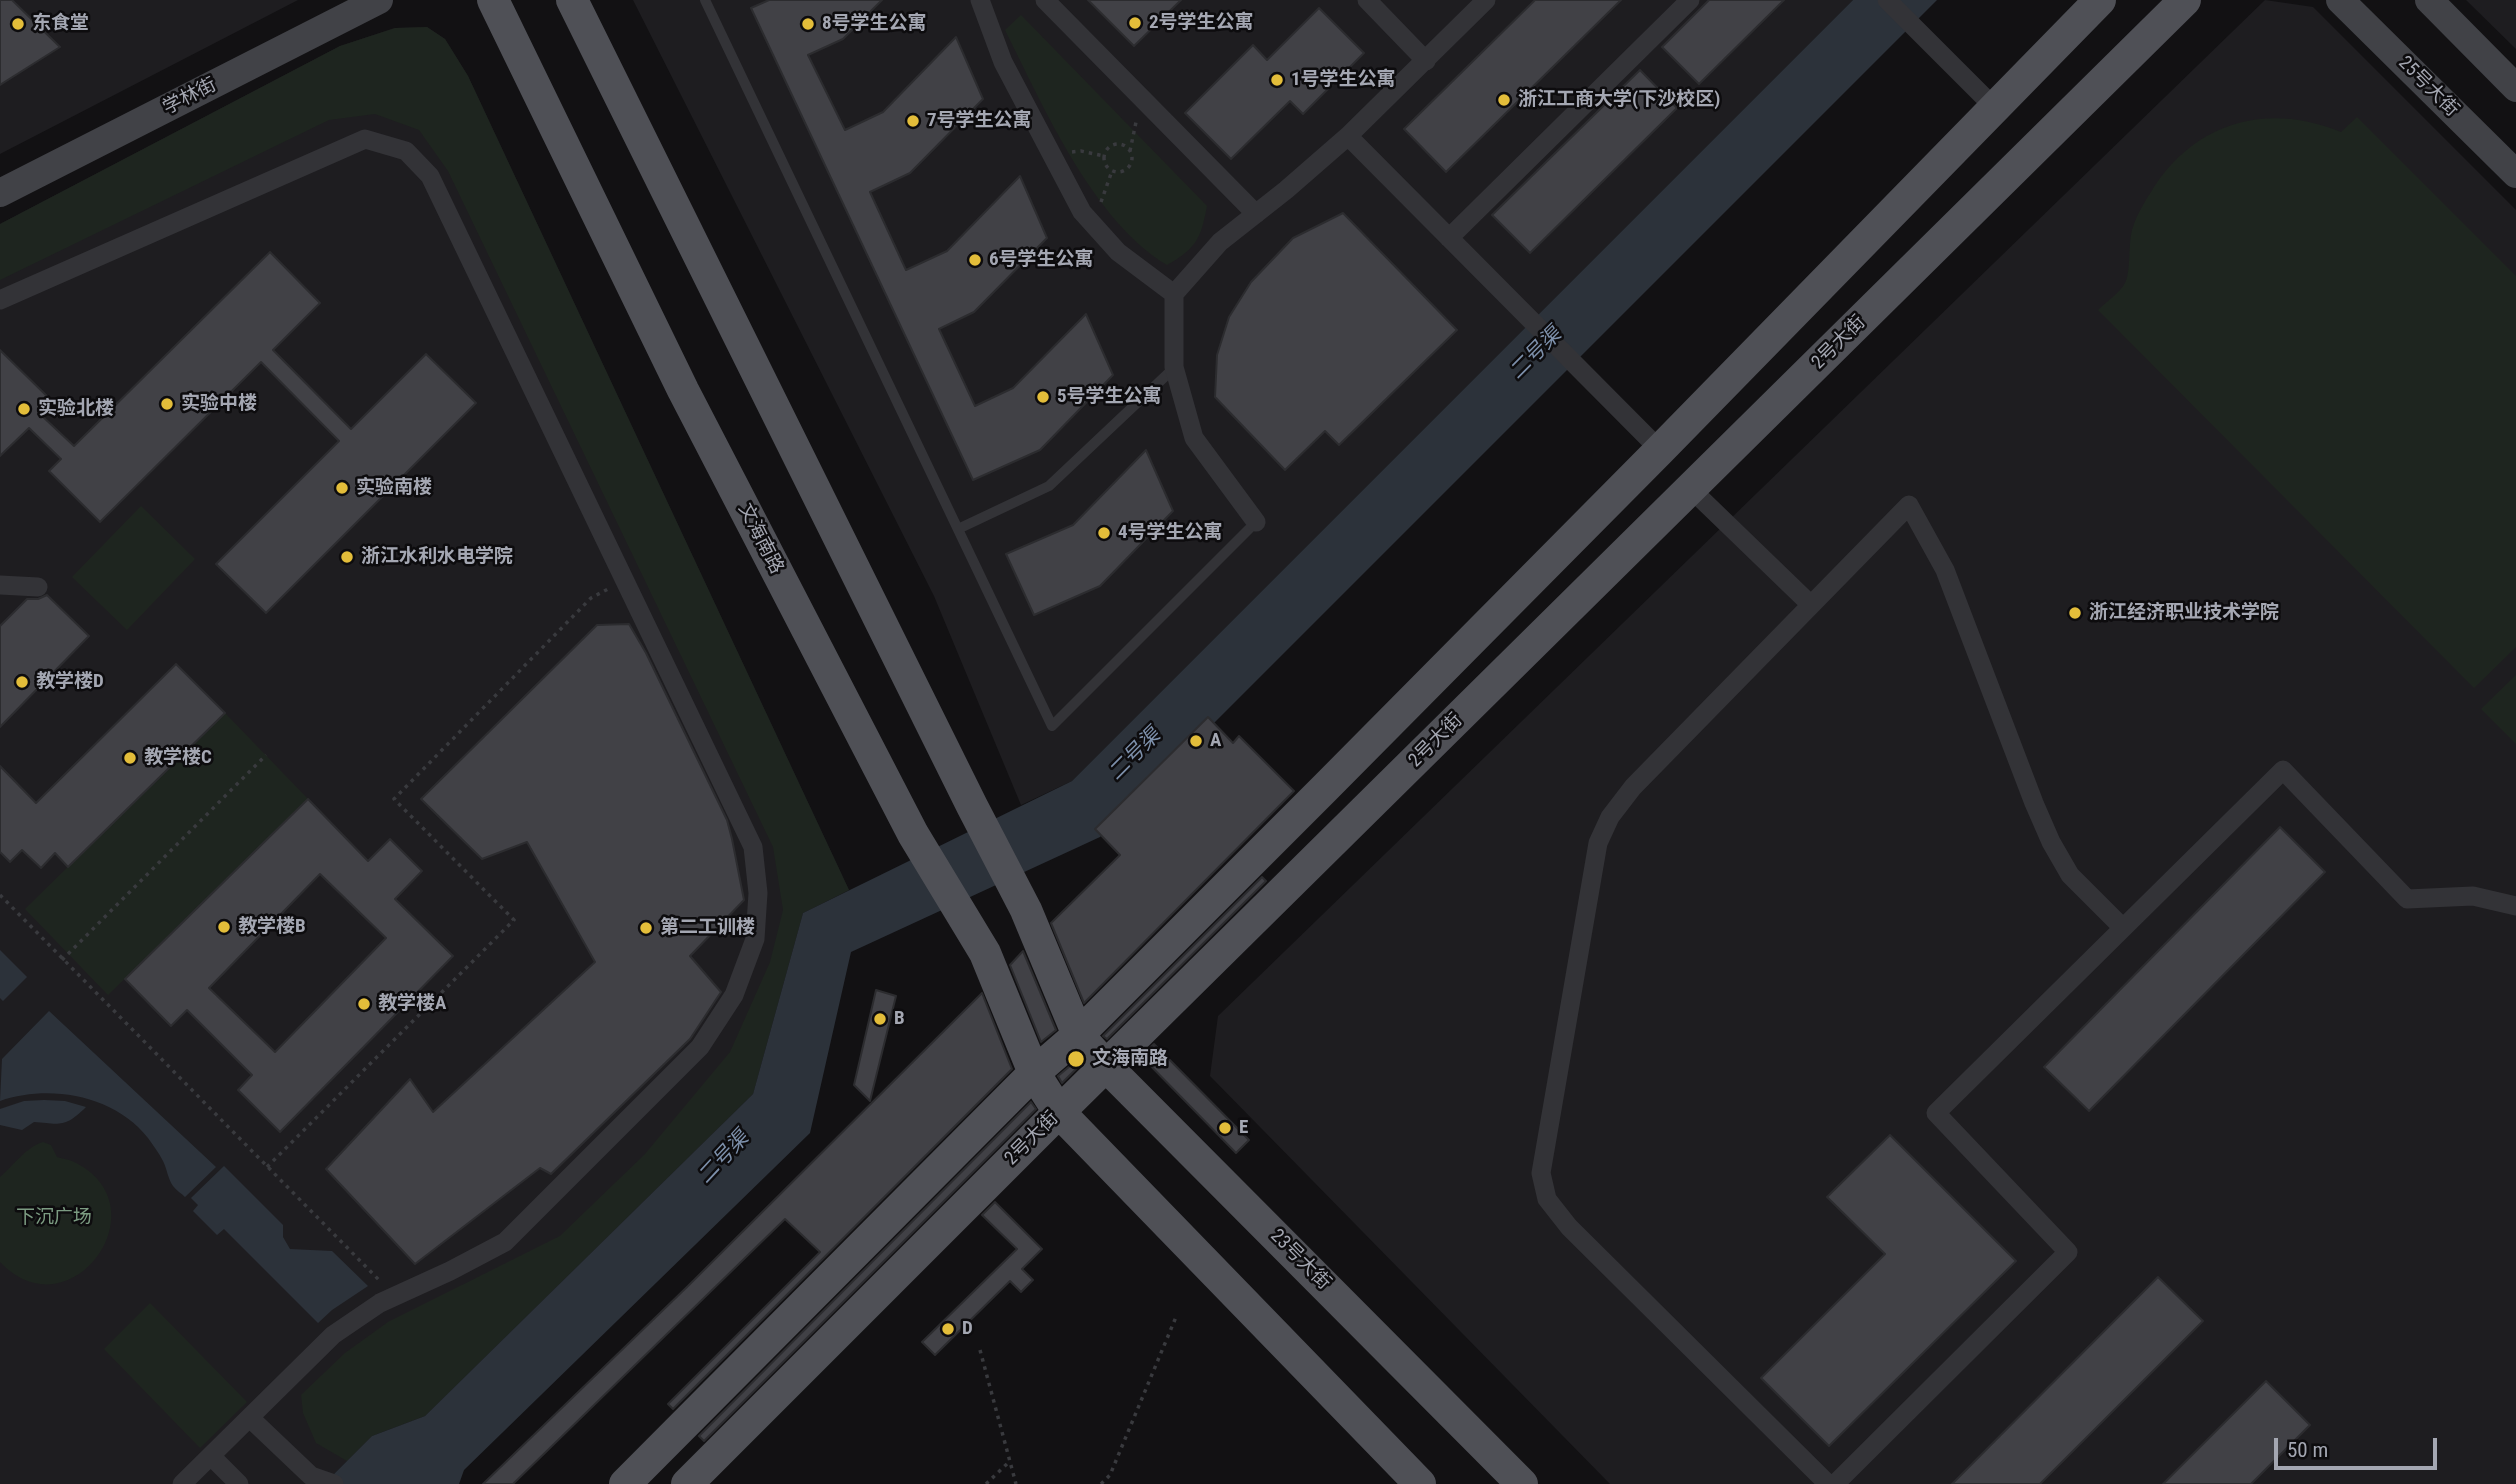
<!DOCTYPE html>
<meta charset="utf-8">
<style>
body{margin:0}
#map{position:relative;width:2516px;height:1484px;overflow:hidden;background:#121113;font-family:"Roboto Condensed",sans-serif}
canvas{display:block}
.scale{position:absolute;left:2274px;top:1438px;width:163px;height:32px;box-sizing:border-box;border:4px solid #a4a7b2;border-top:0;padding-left:9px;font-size:21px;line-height:24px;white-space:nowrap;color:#a4a7b2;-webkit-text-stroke:5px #0d0c0e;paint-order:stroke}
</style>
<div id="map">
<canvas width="2516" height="1484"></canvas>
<div class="scale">50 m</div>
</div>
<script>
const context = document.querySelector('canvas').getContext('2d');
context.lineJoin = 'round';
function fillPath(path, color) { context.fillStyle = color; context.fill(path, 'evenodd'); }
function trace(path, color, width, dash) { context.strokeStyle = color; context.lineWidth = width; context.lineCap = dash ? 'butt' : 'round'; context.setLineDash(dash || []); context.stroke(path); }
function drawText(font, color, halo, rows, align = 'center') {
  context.font = font + ' "Roboto Condensed","Noto Sans SC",sans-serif'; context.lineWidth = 5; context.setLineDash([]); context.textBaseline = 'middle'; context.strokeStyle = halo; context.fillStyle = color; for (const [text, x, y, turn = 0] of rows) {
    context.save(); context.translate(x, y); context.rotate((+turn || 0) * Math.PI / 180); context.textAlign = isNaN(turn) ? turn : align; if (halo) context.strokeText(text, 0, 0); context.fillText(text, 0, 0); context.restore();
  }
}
const built = new Path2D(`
 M 0,0 L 298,0 L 0,154 Z
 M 633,0 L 1853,0 L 1072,781 L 1021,805 L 934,596 Z
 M 2265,0 L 2313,7 L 2516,210 L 2516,1484 L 1610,1484 L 1210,1076 L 1218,1016 Z
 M 2466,0 L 2516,0 L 2516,49 Z
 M 427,27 L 445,39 L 468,76 L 849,890 L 803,913 L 753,1094 L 425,1416 L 372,1436 L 324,1484 L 0,1484 L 0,224 L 340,46 L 395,28 Z`);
const green = new Path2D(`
 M 1021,15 L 1207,206 C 1201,238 1197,248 1167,265 C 1093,221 1043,106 1005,30 Z
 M 427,27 L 445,39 L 468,76 L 849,890 L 803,913 L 753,1094 L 425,1416 L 372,1436 L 347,1461 L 316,1443 L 303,1413 L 301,1395 L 345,1353 L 388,1322 L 560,1236 L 645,1154 L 730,1052 L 770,962 L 783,910 L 773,847 L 448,171 L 419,130 L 375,114 L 329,120 L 0,280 L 0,224 L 340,46 L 395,28 Z
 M 2357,117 L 2516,276 L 2516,647 L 2474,688 L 2098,310 C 2106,302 2120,293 2125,283 C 2131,271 2128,245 2132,230 C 2136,215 2146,200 2154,187 C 2197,121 2269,102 2341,132 Z
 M 141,506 L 195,559 L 127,630 L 72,577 Z
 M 2516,675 L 2516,744 L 2481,709 Z
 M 225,713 L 308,799 L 108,995 L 25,909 Z
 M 43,1142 L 51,1145 L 57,1157 C 64,1159 72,1160 78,1164 C 162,1210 69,1335 0,1262 L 0,1177 C 14,1165 26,1147 43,1142 Z
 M 150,1303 L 247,1402 L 200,1448 L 104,1349 Z`);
const water = new Path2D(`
 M 1853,0 L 1937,0 L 1100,837 L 851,952 L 810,1133 L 464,1470 L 459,1484 L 324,1484 L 372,1436 L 425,1416 L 753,1094 L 803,913 L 1072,781 Z
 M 0,950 L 27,977 L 3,1001 L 0,998 Z
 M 49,1011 L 216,1167 L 185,1197 C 182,1194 176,1190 173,1186 C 168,1179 167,1169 163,1161 C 159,1153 153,1145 148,1138 C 114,1095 50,1084 0,1101 L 2,1059 Z
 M 44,1100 L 65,1101 L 86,1107 C 65,1128 60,1124 34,1122 L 22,1130 L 0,1125 L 0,1109 L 24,1101 Z
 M 224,1166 L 283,1225 L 283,1237 L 290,1249 L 332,1251 L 368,1286 L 332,1310 L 318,1323 L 224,1229 L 217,1235 L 193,1211 L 198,1205 L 191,1198 Z`);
const building = new Path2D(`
 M 0,0 L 12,0 L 60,47 L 0,85 Z
 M 769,0 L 882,0 L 843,39 L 808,55 L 845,130 L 883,112 L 956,37 L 983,99 L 910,173 L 870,192 L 906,270 L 947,251 L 1020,176 L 1047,238 L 974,312 L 939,329 L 975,406 L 1013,388 L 1086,314 L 1113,375 L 1040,450 L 973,480 L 751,8 Z
 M 1088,0 L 1181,0 L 1134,46 Z
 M 1535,0 L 1621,0 L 1446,172 L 1404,129 Z
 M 1709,0 L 1784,0 L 1699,84 L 1662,47 Z
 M 1319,8 L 1364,53 L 1303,114 L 1290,101 L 1231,159 L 1185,113 L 1253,45 L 1267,60 Z
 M 1640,70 L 1677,108 L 1530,253 L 1492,215 Z
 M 1343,213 L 1457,330 L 1339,445 L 1325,431 L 1285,470 L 1215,397 L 1217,355 L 1229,317 L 1251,282 L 1293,238 Z
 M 270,252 L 320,303 L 273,350 L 351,429 L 426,354 L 476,403 L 266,613 L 216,564 L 339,441 L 261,362 L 100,522 L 49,471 L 61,459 L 29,428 L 0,456 L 0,350 L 54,403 L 41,415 L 74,446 Z
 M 1146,450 L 1173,511 L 1100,586 L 1034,615 L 1006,554 L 1073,525 Z
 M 47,595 L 89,636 L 0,727 L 0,626 L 27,599 L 38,599 Z
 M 629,624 L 646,653 L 727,820 L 732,839 L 744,900 L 690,956 L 721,992 L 690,1039 L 551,1174 L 540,1168 L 415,1264 L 326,1169 L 410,1079 L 433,1112 L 595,962 L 527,842 L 482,859 L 421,799 L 597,625 Z
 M 176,664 L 225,713 L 68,867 L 55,853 L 41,868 L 22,850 L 10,862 L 0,852 L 0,766 L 36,803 Z
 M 1208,717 L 1233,743 L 1239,736 L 1294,791 L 1084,1003 L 1051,923 L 1120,855 L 1095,829 Z
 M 308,799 L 368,861 L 390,839 L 422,871 L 395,899 L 453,956 L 280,1132 L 238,1090 L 252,1075 L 187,1010 L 171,1026 L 125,979 ZM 320,874 L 386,938 L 275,1052 L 209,988 Z
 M 2280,827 L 2325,872 L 2089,1111 L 2044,1067 Z
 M 1262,877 L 1266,881 L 1107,1039 L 1103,1036 Z
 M 1023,951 L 1056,1030 L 1041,1042 L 1010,965 Z
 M 876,990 L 896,996 L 870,1101 L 854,1085 Z
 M 982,993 L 1012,1069 L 673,1409 L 668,1404 L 820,1252 L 785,1219 L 513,1484 L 483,1484 L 688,1286 Z
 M 1154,1044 L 1249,1140 L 1236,1153 L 1141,1056 Z
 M 1076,1061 L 1080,1065 L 1062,1083 L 1058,1076 Z
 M 1031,1102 L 1036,1109 L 704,1441 L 699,1436 Z
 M 1890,1135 L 2016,1261 L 1829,1446 L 1761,1378 L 1885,1254 L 1827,1197 Z
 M 995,1202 L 1042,1249 L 1022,1269 L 1033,1280 L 1021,1292 L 1010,1281 L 935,1355 L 922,1342 L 1017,1249 L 982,1215 Z
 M 2158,1277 L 2203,1321 L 2040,1484 L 1952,1484 Z
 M 2266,1381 L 2310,1425 L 2251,1484 L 2163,1484 Z`);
const path = new Path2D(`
 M1104 158a14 14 0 1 1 28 0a14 14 0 1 1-28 0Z
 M 1130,151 L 1136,122
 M 1072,152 L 1081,151 L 1104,156
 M 1101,202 L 1112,171
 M 0,895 L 379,1280
 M 62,960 L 266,755
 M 267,1167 L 514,920 L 394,799 L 591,598 L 608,589
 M 980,1350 L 1016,1484
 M 986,1484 L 1010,1461
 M 1101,1484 L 1110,1475 L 1176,1317`);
const lane = new Path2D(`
 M 705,0 L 1052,726 L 1256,522
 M 958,529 L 1049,486 L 1174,368`);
const street = new Path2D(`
 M 980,0 L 1003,62 L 1082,212 L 1118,252 L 1174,294
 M 1045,0 L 1256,214
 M 1367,0 L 1426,61
 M 1887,0 L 1994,107
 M 1348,136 L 1660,450
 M 1449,238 L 1690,0
 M 0,300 L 365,139 L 406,151 L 430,176 L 753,847 L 758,893 L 755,939 L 734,995 L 700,1047 L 505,1242 L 450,1271 L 380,1303 L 333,1335 L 182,1484
 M 1691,489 L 1810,604
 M 1256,522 L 1194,438 L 1174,367 L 1174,294 L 1220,242 L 1286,190 L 1348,136 L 1486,0
 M 0,585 L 38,587
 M 250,1418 L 311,1476 L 334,1484
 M 211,1456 L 239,1484
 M 1828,1484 L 1569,1227 L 1547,1199 L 1541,1173 L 1598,843 L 1610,817 L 1633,787 L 1909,505 L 1945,570 L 2034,803 L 2051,842 L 2070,875 L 2123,928
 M 1835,1484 L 2068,1252 L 1936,1113 L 2283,770 L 2407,899 L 2473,896 L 2516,906`);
const secondary = new Path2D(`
 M 2340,0 L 2516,174
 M 2429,0 L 2516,88
 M 0,193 L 379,0`);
const primary = new Path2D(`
 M 493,0 L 683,390 L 913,834 L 985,953 L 1034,1073 L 1059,1112 L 1420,1484
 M 572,0 L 972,806 L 1026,910 L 1078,1035 L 1107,1067 L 1522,1484
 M 625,1484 L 1034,1073 L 1078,1035 L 1325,788 L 1660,450 L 2100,0
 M 687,1484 L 1059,1112 L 2185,0`);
const markers = [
 [1135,23,7,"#e3bd3a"],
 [18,24,7,"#e3bd3a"],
 [808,24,7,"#e3bd3a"],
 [1277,80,7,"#e3bd3a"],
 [1504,100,7,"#e3bd3a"],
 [913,121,7,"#e3bd3a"],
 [975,260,7,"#e3bd3a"],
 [1043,397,7,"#e3bd3a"],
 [167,404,7,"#e3bd3a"],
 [24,409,7,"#e3bd3a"],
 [342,488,7,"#e3bd3a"],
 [1104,533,7,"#e3bd3a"],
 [347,557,7,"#e3bd3a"],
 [2075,613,7,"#e3bd3a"],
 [22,682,7,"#e3bd3a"],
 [1196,741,7,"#e3bd3a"],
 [130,758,7,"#e3bd3a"],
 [224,927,7,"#e3bd3a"],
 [646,928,7,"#e3bd3a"],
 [364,1004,7,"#e3bd3a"],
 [880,1019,7,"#e3bd3a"],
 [1076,1059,9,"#e3bd3a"],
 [1225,1128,7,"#e3bd3a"],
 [948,1329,7,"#e3bd3a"]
];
const poiNames = [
 ["2号学生公寓",1149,23],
 ["东食堂",32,24],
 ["8号学生公寓",822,24],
 ["1号学生公寓",1291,80],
 ["浙江工商大学(下沙校区)",1518,100],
 ["7号学生公寓",927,121],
 ["6号学生公寓",989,260],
 ["5号学生公寓",1057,397],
 ["实验中楼",181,404],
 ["实验北楼",38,409],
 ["实验南楼",356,488],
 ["4号学生公寓",1118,533],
 ["浙江水利水电学院",361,557],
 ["浙江经济职业技术学院",2089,613],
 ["教学楼D",36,682],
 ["A",1210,741],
 ["教学楼C",144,758],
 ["教学楼B",238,927],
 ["第二工训楼",660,928],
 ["教学楼A",378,1004],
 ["B",894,1019],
 ["文海南路",1092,1059],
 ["E",1239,1128],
 ["D",962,1329]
];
const streetNames = [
 ["25号大街",2428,87,45],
 ["学林街",190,97,-27],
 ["2号大街",1839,343,-45],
 ["文海南路",760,539,63],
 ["2号大街",1436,741,-45],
 ["2号大街",1032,1139,-45],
 ["23号大街",1300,1260,45]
];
const parkNames = [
 ["下沉广场",54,1218]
];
const waterNames = [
 ["二号渠",1536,354,-45],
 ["二号渠",1135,755,-45],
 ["二号渠",724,1158,-47]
];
fillPath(built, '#1e1d20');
fillPath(green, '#1e251f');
fillPath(water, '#2c323a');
fillPath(building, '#414146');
trace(building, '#2c2c2f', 2);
trace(path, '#393a3e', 3.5, [3.5, 5]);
trace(lane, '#333337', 10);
trace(street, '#333337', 19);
trace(secondary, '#414247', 28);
trace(primary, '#4f5056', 32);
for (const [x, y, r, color] of markers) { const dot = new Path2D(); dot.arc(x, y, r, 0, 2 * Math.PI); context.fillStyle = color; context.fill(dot); trace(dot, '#0d0c0e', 2.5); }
drawText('bold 19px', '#a4a7b2', '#0d0c0e', poiNames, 'left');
drawText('19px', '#a4a7b2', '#0d0c0e', streetNames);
drawText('19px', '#7c9c82', '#0d0c0e', parkNames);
drawText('italic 21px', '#7d90ab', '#0d0c0e', waterNames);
</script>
